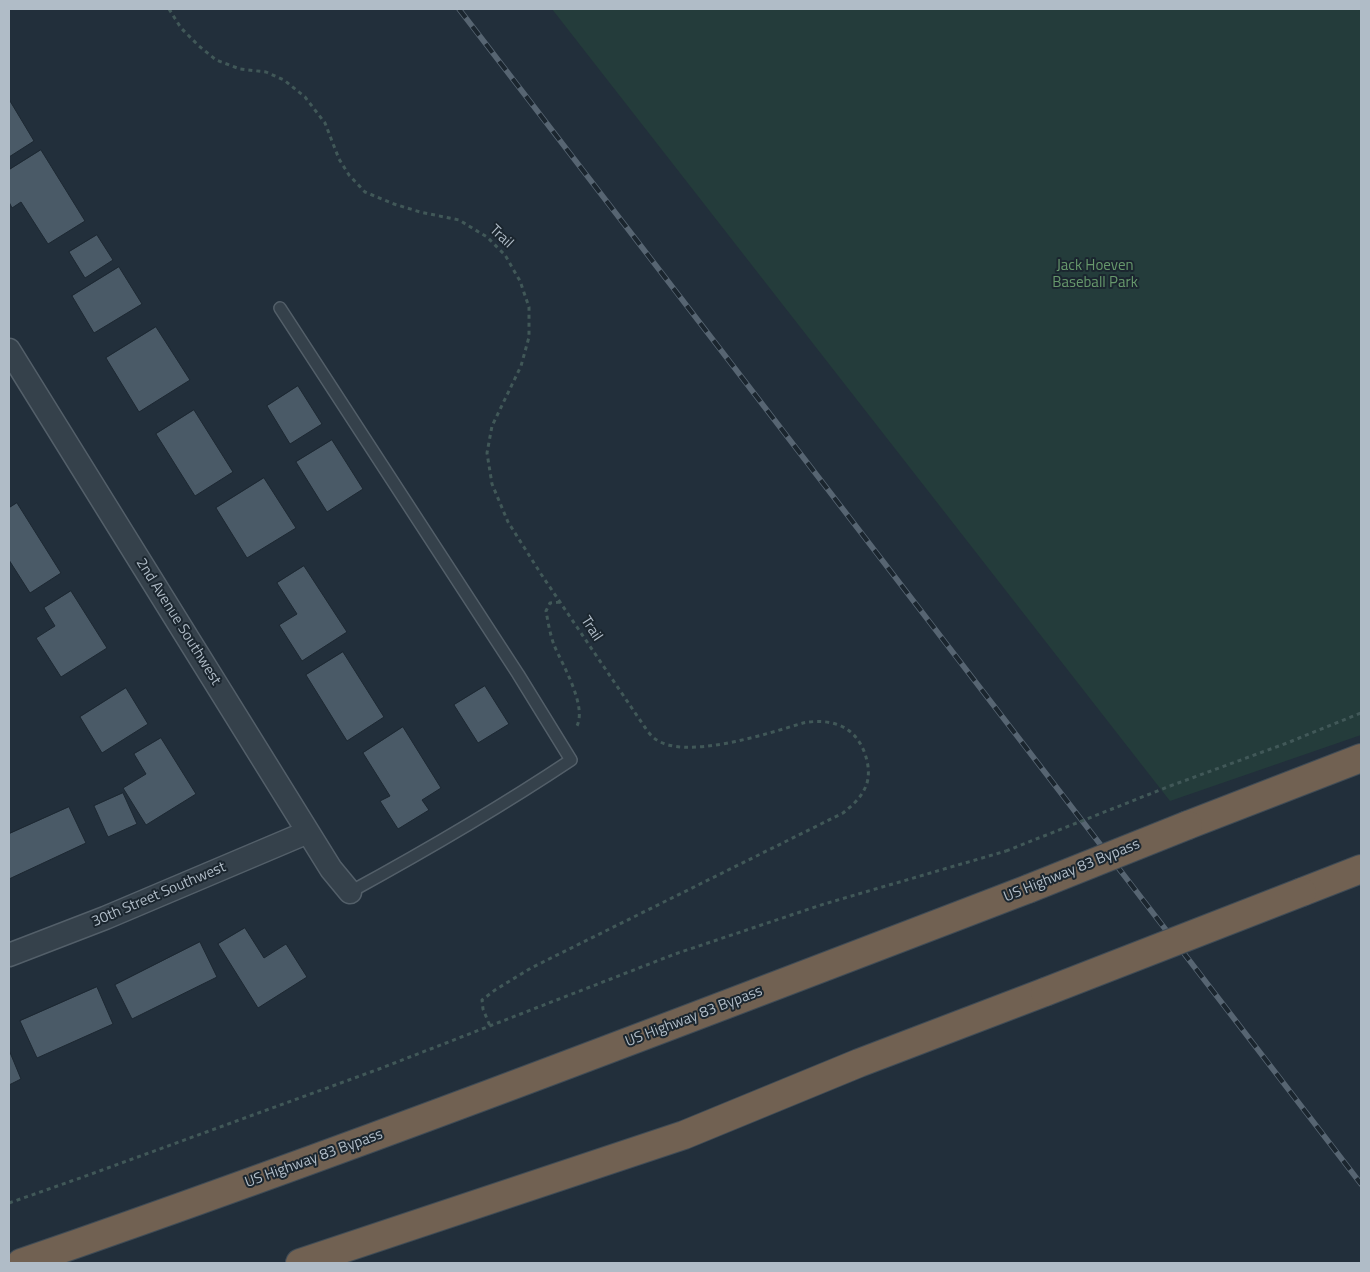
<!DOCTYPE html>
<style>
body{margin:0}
#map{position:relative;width:1370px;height:1272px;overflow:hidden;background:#222f3b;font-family:"Titillium Web",sans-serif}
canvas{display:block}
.frame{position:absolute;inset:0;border:10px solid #b0bcc7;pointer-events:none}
</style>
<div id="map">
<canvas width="1370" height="1272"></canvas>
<div class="frame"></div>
</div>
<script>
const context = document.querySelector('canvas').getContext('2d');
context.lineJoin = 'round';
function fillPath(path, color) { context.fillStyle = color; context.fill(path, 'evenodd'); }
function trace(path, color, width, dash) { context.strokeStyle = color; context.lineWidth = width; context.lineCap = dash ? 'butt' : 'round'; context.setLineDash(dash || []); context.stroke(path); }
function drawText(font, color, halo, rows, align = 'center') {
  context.font = font + ' "Titillium Web",sans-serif'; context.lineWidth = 4; context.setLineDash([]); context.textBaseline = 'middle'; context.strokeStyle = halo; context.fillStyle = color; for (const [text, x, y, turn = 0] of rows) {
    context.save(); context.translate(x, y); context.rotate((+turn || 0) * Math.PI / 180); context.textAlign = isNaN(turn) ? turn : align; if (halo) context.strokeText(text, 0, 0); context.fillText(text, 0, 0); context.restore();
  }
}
const green = new Path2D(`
 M 552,9 L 1361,9 L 1361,735 L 1170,801 Z`);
const building = new Path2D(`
 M 10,101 L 34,141 L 9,157 L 9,102 Z
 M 41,150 L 85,221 L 48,244 L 21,202 L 12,208 L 9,202 L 9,170 Z
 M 97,235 L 113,260 L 85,278 L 69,252 Z
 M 119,267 L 142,304 L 94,333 L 72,296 Z
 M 156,327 L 190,380 L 139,412 L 106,358 Z
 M 298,386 L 322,424 L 290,444 L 267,406 Z
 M 194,410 L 233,472 L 195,496 L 156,434 Z
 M 332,440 L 363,489 L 327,512 L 296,462 Z
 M 264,478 L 296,528 L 247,558 L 216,508 Z
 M 17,503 L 61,573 L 30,593 L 9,560 L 9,508 Z
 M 304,566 L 347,632 L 302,661 L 279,625 L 297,614 L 277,583 Z
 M 71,591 L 107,648 L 61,677 L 36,638 L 55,626 L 44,608 Z
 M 343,652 L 384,717 L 347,741 L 306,675 Z
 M 485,686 L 509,724 L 478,743 L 454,705 Z
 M 126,688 L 148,724 L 102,753 L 80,717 Z
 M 403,727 L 441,788 L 422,800 L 429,810 L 398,829 L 380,801 L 390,796 L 363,753 Z
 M 161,738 L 196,794 L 146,825 L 123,788 L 146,774 L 134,754 Z
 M 123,793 L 137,824 L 108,837 L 94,806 Z
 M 69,807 L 86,843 L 9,879 L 9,834 Z
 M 245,928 L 264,958 L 286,944 L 307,977 L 258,1008 L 218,944 Z
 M 200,942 L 217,977 L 132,1019 L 115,985 Z
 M 97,987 L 113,1024 L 37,1058 L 20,1021 Z
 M 9,1050 L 21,1079 L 9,1085 Z`);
const path = new Path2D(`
 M 169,9 L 181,28 L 199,46 L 216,60 L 240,69 L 266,72 L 284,80 L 305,97 L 325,123 L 339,159 L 349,175 L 365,192 L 394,204 L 420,212 L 459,220 L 487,237 L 505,255 L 520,281 L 529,307 L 529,337 L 521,366 L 492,426 L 487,453 L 492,484 L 508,522 L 541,574 L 644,726 C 647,730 650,735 654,738 C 683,762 769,733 803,723 C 817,720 836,721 848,730 C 863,740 872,766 867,783 C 863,796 853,805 843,813 L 531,968 L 495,990 L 482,1000 L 483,1009 L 490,1026
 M 560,602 L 550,603 L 546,611 C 548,622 550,634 554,645 C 562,664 590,710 575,729
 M 1170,786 L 1287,743 L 1361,713
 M 9,1203 L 83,1177 L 379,1069 L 675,954 L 824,904 L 1006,851`);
const lane = new Path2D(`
 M 280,308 L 518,674 L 571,760 C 499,808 425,851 350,892`);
const street = new Path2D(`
 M 9,350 L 331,869 L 350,892
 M 9,955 L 105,918 L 308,832`);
const highway = new Path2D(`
 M 1188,825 L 1361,758
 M 1302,892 L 1361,869
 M 21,1263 C 360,1146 694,1017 1028,889
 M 300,1263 L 684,1135 L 859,1063 L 1045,992`);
const rail = new Path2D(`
 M 459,9 L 1361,1184`);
const pathBridge = new Path2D(`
 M 1006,851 L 1170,786`);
const highwayBridge = new Path2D(`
 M 1028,889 L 1188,825
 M 1045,992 L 1302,892`);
const streetNames = [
 ["Trail",501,237,43],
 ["2nd Avenue Southwest",178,622,58],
 ["Trail",591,629,57],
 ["US Highway 83 Bypass",1072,871,-22],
 ["30th Street Southwest",159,895,-23],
 ["US Highway 83 Bypass",694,1017,-21],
 ["US Highway 83 Bypass",314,1159,-20]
];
const parkNames = [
 ["Jack Hoeven",1095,266],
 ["Baseball Park",1095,283]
];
fillPath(green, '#243c3b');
fillPath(building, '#4a5a67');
trace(building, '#1d2832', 1);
trace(lane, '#535f69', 14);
trace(street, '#535f69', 25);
trace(highway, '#404c56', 30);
trace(path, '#415858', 3, [4, 4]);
trace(lane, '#35414b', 11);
trace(street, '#35414b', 22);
trace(highway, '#716152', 28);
trace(rail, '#576572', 5.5);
trace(rail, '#1b262f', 4, [11]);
trace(highwayBridge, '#404c56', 30, []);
trace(pathBridge, '#415858', 3, [4, 4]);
trace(highwayBridge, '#716152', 28);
drawText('15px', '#b0bcc7', '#1b262f', streetNames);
drawText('15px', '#67986c', '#1b262f', parkNames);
</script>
